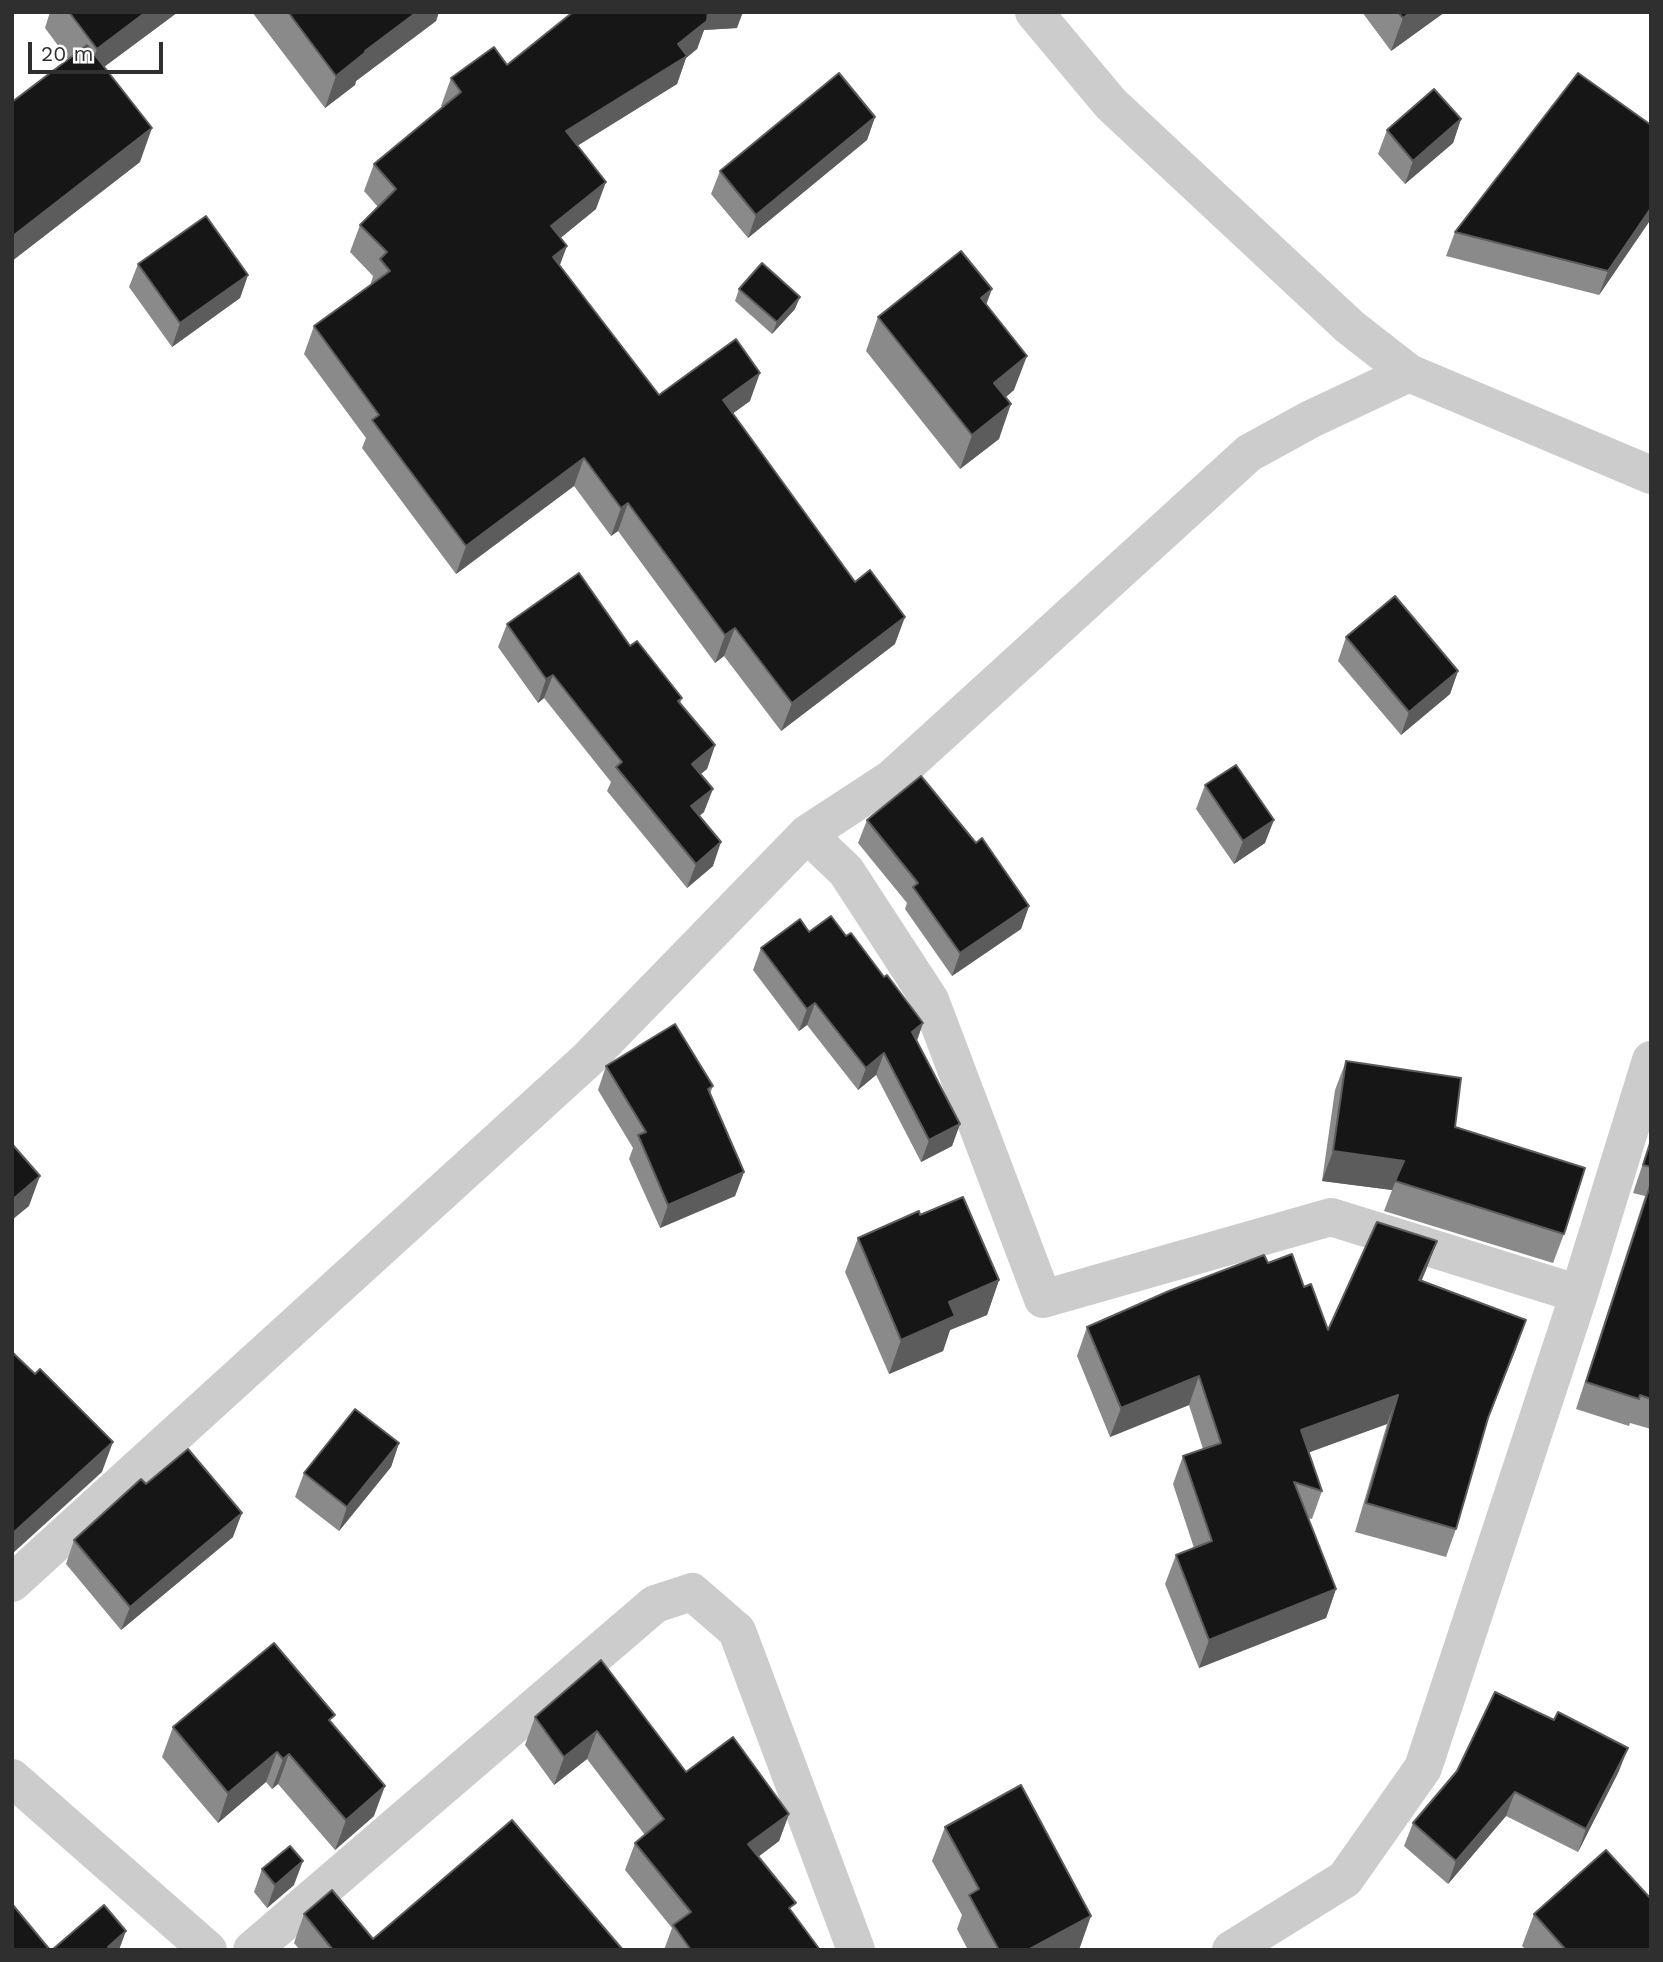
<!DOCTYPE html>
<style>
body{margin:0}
#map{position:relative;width:1663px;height:1962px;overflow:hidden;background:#fff;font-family:"Work Sans",sans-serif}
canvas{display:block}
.frame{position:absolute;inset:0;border:14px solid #2f2f2f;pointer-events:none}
.scale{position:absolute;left:28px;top:42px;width:135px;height:32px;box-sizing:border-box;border:4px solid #2f2f2f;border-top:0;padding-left:9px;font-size:21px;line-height:24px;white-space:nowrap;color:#2f2f2f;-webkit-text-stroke:5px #fff;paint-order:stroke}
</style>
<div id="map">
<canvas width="1663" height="1962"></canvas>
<div class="frame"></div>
<div class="scale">20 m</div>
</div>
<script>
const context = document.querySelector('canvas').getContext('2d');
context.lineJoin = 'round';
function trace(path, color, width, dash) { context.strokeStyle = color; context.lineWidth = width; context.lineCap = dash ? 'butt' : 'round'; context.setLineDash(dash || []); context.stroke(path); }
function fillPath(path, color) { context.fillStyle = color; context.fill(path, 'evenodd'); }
const minor = new Path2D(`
 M 1034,12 L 1111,104 L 1350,327 L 1409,373 L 1651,475
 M 807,834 L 846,871 L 930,1000 L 1043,1299 L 1331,1217 L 1579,1294
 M 12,1583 L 588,1059 L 807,834 L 891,779 L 1249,453 L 1311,419 L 1409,373
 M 12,1778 L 208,1950
 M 252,1950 L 655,1604 L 692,1592 L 737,1631 L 856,1950
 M 1231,1950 L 1345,1879 L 1423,1768 L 1579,1294 L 1651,1060`);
const wall = new Path2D(`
 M 50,12 L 178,12 L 104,67 L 140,162 L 12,261 L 12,102 L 68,59 L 45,28 Z
 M 252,12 L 439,12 L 436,21 L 356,81 L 355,85 L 325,108 Z
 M 573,12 L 737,28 L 704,30 L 697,49 L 686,58 L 677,84 L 577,146 L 596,209 L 560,238 L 560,265 L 659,395 L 750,401 L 733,413 L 895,644 L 781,731 L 724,656 L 715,663 L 618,531 L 611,536 L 574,486 L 456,574 L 362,448 L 366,438 L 304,354 L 314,326 L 370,286 L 373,276 L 350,252 L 360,225 L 378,207 L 364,191 L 374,164 L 442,107 L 441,106 L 451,78 L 507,65 Z
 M 1362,12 L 1445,12 L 1391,51 Z
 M 875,117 L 867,140 L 748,238 L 711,194 L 720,171 Z
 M 1461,119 L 1453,143 L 1405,184 L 1378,154 L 1387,130 Z
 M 1651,125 L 1651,219 L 1599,295 L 1446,256 L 1455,232 Z
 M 138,264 L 248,275 L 240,298 L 172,347 L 129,287 Z
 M 739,289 L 795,309 L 772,334 L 735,301 Z
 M 986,305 L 1014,390 L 1006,397 L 999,439 L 960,469 L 866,351 L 878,317 Z
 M 507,624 L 630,646 L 682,698 L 680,703 L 715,745 L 707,769 L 700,774 L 704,812 L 699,816 L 713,866 L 687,888 L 607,791 L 611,782 L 544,698 L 538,703 L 498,647 Z
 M 1346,637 L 1458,671 L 1450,694 L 1401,735 L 1338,661 Z
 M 1205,785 L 1265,843 L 1234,864 L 1196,809 Z
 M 867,820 L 976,843 L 1029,906 L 1021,929 L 952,976 L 905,909 L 907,903 L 858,843 Z
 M 809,932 L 846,936 L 884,977 L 923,1023 L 917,1041 L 960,1124 L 952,1146 L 921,1162 L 876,1075 L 858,1090 L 807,1025 L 799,1031 L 753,970 L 761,948 Z
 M 1346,1061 L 1455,1127 L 1564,1234 L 1553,1263 L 1384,1211 L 1392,1190 L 1322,1181 L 1335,1090 Z
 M 606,1066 L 713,1086 L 710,1094 L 744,1172 L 735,1196 L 660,1228 L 629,1159 L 633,1148 L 598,1090 Z
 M 1651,1139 L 1651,1429 L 1630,1423 L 1629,1426 L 1576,1409 L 1645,1196 L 1633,1193 Z
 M 920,1215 L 999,1280 L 987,1315 L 950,1330 L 943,1351 L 889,1374 L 845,1272 L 858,1238 Z
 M 1437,1241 L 1422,1280 L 1526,1320 L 1485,1426 L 1456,1529 L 1446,1557 L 1355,1532 L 1387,1424 L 1309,1452 L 1322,1491 L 1312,1519 L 1308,1518 L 1336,1589 L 1326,1618 L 1199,1668 L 1165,1584 L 1176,1555 L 1194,1548 L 1173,1484 L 1183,1456 L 1203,1449 L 1189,1405 L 1110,1437 L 1077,1356 L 1087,1327 L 1268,1263 L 1304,1287 L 1328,1330 Z
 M 399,1443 L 391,1467 L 339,1531 L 295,1497 L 304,1473 Z
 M 146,1484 L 233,1537 L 121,1630 L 66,1564 L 74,1540 Z
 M 601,1660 L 686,1772 L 789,1814 L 779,1841 L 758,1857 L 792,1912 L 820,1950 L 664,1950 L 672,1928 L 625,1870 L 635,1843 L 645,1835 L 587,1759 L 554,1785 L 525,1745 L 535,1717 Z
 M 332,1724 L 374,1816 L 335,1850 L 278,1784 L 272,1789 L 266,1782 L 218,1823 L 162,1757 L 173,1727 Z
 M 1457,1771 L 1619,1771 L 1578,1852 L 1506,1816 L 1448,1884 L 1404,1846 L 1413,1823 Z
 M 945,1827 L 1079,1950 L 968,1950 L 957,1929 L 962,1915 L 932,1861 Z
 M 262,1869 L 294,1885 L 267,1908 L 254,1892 Z
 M 304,1914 L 373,1939 L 623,1950 L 300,1950 L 294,1943 Z
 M 1534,1914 L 1651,1950 L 1526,1950 L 1522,1946 Z`);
const shadedWall = new Path2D(`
 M 146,12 L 178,12 L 85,81 L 97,49 Z
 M 417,12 L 439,12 L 436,21 L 356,81 L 355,85 L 325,108 L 336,76 L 365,51 Z
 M 706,12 L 743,12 L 737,28 L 704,30 L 697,49 L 686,58 L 677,84 L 556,159 L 566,131 L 678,44 Z
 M 1411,12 L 1445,12 L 1391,51 L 1403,18 Z
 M 875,117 L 867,140 L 748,238 L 756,215 Z
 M 1461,119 L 1453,143 L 1405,184 L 1413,161 Z
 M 152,128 L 140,162 L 12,261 L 13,236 Z
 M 606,182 L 596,209 L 541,254 L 551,226 Z
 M 1651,208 L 1651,219 L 1599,295 L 1608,271 Z
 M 567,246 L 557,273 L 553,257 Z
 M 248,275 L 240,298 L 172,347 L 180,323 Z
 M 992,289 L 979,324 L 981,298 Z
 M 800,297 L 795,309 L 772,334 L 777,322 Z
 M 1027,356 L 1014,390 L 982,417 L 994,383 Z
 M 760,373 L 750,401 L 713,428 L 723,400 Z
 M 1011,404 L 999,439 L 960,469 L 972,435 Z
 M 584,458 L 574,486 L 456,574 L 466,546 Z
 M 628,503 L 618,531 L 611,536 L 621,508 Z
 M 905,617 L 895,644 L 781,731 L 792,703 Z
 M 735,628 L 724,656 L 715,663 L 725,635 Z
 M 1458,671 L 1450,694 L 1401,735 L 1409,712 Z
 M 553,675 L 544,698 L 538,703 L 546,679 Z
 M 715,745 L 707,769 L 684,788 L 692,764 Z
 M 713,789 L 704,812 L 683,830 L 691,806 Z
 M 1274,820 L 1265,843 L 1234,864 L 1243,841 Z
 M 721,842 L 713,866 L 687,888 L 696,864 Z
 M 1029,906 L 1021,929 L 952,976 L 960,953 Z
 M 815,1003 L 807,1025 L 799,1031 L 807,1009 Z
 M 923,1023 L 915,1045 L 912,1032 Z
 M 884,1053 L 876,1075 L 858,1090 L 866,1068 Z
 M 960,1124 L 952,1146 L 921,1162 L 929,1140 Z
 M 1333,1151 L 1404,1161 L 1392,1190 L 1322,1181 Z
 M 744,1172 L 735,1196 L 660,1228 L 668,1205 Z
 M 40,1176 L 29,1206 L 12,1220 L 12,1200 Z
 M 1437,1241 L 1426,1270 L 1409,1308 L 1419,1280 Z
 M 999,1280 L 987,1315 L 950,1330 L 943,1351 L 889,1374 L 901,1340 L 949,1302 Z
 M 1526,1320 L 1516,1349 L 1477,1446 L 1488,1418 Z
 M 1199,1376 L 1189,1405 L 1110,1437 L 1121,1408 Z
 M 1398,1395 L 1387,1424 L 1291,1459 L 1301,1430 Z
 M 113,1442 L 102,1472 L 12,1554 L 12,1534 Z
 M 399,1443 L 391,1467 L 339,1531 L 347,1507 Z
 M 242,1513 L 233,1537 L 121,1630 L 130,1607 Z
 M 1336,1589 L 1326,1618 L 1199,1668 L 1209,1640 Z
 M 597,1731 L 587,1759 L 554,1785 L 564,1757 Z
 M 1628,1748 L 1619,1771 L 1578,1852 L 1586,1829 Z
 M 277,1752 L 266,1782 L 218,1823 L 228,1793 Z
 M 289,1754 L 278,1784 L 272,1789 L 283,1759 Z
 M 385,1786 L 374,1816 L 335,1850 L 346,1820 Z
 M 1515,1792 L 1506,1816 L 1448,1884 L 1456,1861 Z
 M 789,1814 L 779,1841 L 738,1872 L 748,1844 Z
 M 303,1861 L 294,1885 L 267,1908 L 275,1885 Z
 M 1091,1916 L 1079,1950 L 1028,1950 Z
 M 126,1931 L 119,1950 L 107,1950 L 108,1947 Z`);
const building = new Path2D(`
 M 69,12 L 146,12 L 97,49 Z
 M 288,12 L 417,12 L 365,51 L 366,52 L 336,76 Z
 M 573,12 L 708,12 L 707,21 L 678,44 L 687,56 L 566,131 L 606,182 L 551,226 L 567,246 L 553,257 L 659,395 L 736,339 L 760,373 L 723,400 L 855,582 L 870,570 L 905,617 L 792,703 L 735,628 L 725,635 L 628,503 L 621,508 L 584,458 L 466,546 L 372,420 L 379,415 L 314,326 L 390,271 L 380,259 L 387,252 L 360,225 L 396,189 L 374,164 L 461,92 L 451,78 L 494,47 L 507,65 Z
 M 1398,12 L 1411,12 L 1403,18 Z
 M 87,45 L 152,128 L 13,236 L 12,102 Z
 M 839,73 L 875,117 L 756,215 L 720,171 Z
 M 1578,73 L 1651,125 L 1651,208 L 1608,271 L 1455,232 Z
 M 1434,89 L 1461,119 L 1413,161 L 1387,130 Z
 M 206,216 L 248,275 L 180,323 L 138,264 Z
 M 961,251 L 992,289 L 981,298 L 1027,356 L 994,383 L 1011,404 L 972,435 L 878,317 Z
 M 762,263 L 800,297 L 777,322 L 739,289 Z
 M 579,573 L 630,646 L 637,641 L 682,698 L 678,701 L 715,745 L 692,764 L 713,789 L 691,806 L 721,842 L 696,864 L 616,767 L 622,762 L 553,675 L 546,679 L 507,624 Z
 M 1395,596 L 1458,671 L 1409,712 L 1346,637 Z
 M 1236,765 L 1274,820 L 1243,841 L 1205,785 Z
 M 921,776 L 976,843 L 982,838 L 1029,906 L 960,953 L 913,887 L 918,883 L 867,820 Z
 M 831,916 L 846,936 L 851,933 L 884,977 L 887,975 L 923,1023 L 912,1032 L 960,1124 L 929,1140 L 884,1053 L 866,1068 L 815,1003 L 807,1009 L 761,948 L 800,919 L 809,932 Z
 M 675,1024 L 713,1086 L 708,1089 L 744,1172 L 668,1205 L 638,1135 L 646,1132 L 606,1066 Z
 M 1346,1061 L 1461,1078 L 1455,1127 L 1585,1168 L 1564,1234 L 1395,1181 L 1404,1161 L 1333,1151 Z
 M 1651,1140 L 1651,1167 L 1643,1165 Z
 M 12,1144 L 40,1176 L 12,1200 Z
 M 1651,1183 L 1651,1399 L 1640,1395 L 1639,1399 L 1586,1382 Z
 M 963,1197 L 999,1280 L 949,1302 L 955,1316 L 901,1340 L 858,1238 L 919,1211 L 920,1215 Z
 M 1377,1222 L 1437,1241 L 1419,1280 L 1526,1320 L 1488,1418 L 1456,1529 L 1366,1503 L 1398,1395 L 1301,1430 L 1322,1491 L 1294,1482 L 1336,1589 L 1209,1640 L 1176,1555 L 1212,1541 L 1183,1456 L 1221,1443 L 1199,1376 L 1121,1408 L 1087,1327 L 1169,1291 L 1264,1255 L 1268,1263 L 1292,1254 L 1304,1287 L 1311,1284 L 1328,1330 Z
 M 12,1352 L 35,1374 L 40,1369 L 113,1442 L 12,1534 Z
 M 355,1409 L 399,1443 L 347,1507 L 304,1473 Z
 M 188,1449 L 242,1513 L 130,1607 L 74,1540 L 141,1479 L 146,1484 Z
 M 274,1643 L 335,1715 L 329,1720 L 385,1786 L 346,1820 L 289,1754 L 283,1759 L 277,1752 L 228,1793 L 173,1727 Z
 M 601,1660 L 686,1772 L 733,1737 L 789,1814 L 748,1844 L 796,1903 L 789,1908 L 820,1950 L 691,1950 L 673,1925 L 691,1912 L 635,1843 L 664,1819 L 597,1731 L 564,1757 L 535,1717 Z
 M 1495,1692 L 1554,1720 L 1558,1712 L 1628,1748 L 1586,1829 L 1515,1792 L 1456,1861 L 1413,1823 L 1457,1771 Z
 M 1021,1785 L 1091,1916 L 1028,1950 L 999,1950 L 969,1895 L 979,1889 L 945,1827 Z
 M 512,1820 L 623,1950 L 333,1950 L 304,1914 L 332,1890 L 373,1939 Z
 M 290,1846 L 303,1861 L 275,1885 L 262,1869 Z
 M 1606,1850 L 1651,1899 L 1651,1950 L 1566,1950 L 1534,1914 Z
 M 12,1904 L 50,1950 L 12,1950 Z
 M 104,1905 L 126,1931 L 108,1947 L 110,1950 L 52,1950 Z`);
trace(minor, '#ccc', 38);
fillPath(wall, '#8a8a8a');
fillPath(shadedWall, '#5c5c5c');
fillPath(building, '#161616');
trace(building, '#5c5c5c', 2);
</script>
